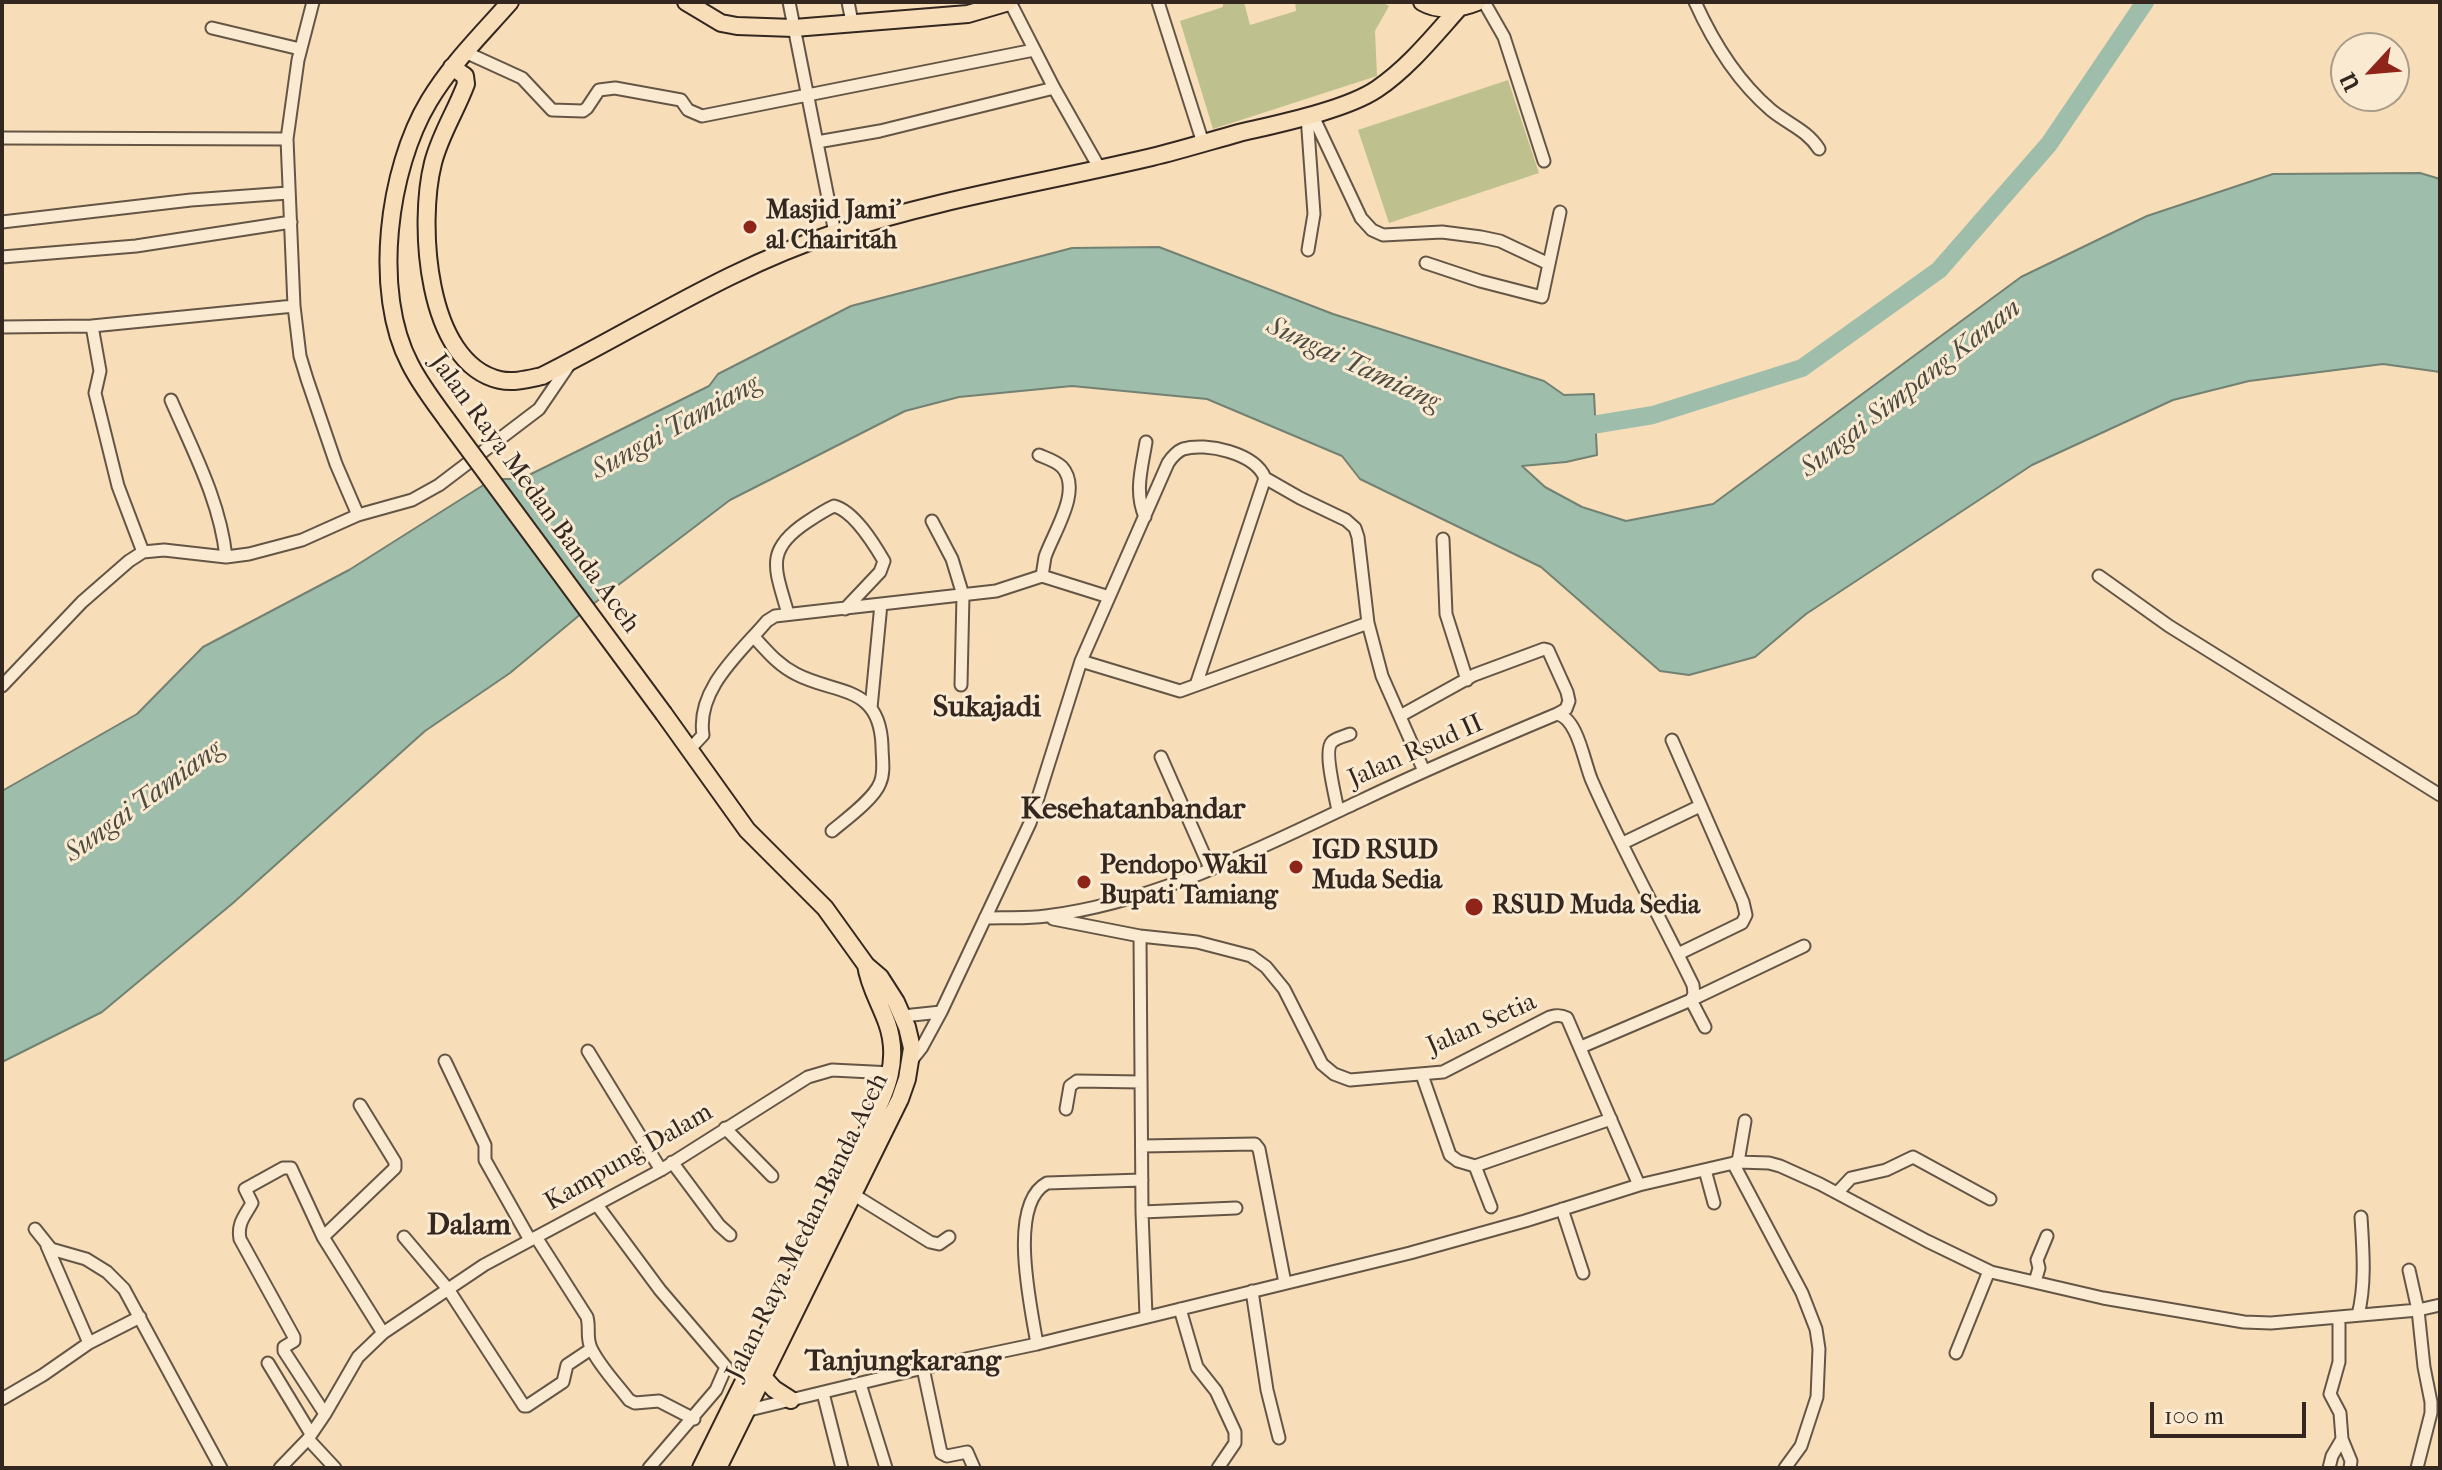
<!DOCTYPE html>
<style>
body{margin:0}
#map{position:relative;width:2442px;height:1470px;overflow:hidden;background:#f7deb8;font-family:"IM FELL French Canon",serif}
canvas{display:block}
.frame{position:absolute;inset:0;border:4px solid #332720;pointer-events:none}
.north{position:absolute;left:2330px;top:32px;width:80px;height:80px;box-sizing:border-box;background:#faead1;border:2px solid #aa9c8a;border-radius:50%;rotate:244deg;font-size:22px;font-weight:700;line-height:32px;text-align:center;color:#332720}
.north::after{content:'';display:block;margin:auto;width:28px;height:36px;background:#8f2418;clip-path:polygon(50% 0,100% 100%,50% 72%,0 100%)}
.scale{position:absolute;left:2150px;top:1402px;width:156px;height:36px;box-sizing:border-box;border:4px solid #332720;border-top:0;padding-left:10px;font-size:24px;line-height:28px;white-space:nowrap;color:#332720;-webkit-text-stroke:6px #faead1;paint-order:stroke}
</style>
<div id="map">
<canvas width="2442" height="1470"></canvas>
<div class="frame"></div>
<div class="north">U</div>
<div class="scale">100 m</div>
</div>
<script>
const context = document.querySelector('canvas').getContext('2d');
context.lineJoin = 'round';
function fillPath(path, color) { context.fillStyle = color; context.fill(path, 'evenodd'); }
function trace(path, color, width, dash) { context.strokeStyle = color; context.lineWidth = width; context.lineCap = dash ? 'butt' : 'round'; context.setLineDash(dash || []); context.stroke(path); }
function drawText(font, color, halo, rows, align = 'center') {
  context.font = font + ' "IM FELL French Canon",serif'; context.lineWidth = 6; context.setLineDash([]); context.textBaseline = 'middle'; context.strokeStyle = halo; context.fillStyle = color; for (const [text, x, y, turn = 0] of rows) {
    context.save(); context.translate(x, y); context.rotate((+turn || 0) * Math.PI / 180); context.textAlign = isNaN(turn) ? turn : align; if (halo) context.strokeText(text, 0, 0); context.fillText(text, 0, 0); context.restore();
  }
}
const green = new Path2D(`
 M 1223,2 L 1244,2 L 1250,25 L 1296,11 L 1295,2 L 1381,2 L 1389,6 L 1375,31 L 1377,76 L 1213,129 L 1180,21 L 1223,7 Z
 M 1508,80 L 1539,173 L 1389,223 L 1358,130 Z`);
const water = new Path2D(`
 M 2420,173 L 2440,179 L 2440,372 L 2383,364 L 2249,381 L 2173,400 L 2032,465 L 1806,614 L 1755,657 L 1689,675 L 1660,671 L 1541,567 L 1360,479 L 1342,456 L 1207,399 L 1072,386 L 959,397 L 905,411 L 730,500 L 588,608 L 510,673 L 425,731 L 233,903 L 102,1012 L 2,1062 L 2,791 L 137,714 L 203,647 L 349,570 L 493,479 L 521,479 L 709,386 L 718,374 L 851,306 L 1072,248 L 1159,247 L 1333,314 L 1544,381 L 1564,395 L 1594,394 L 1597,455 L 1566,462 L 1522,466 L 1545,487 L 1582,507 L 1626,521 L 1713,504 L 2021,277 L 2147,216 L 2273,174 Z`);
const river = new Path2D(`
 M 1574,428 L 1653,415 L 1802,368 L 1939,270 L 2049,144 L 2145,2`);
const minor = new Path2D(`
 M 313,2 L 298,60 L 287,139 L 294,306 L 300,356 L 307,379 L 336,464 L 358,515
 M 789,2 L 835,233
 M 848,2 L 852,22
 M 1010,2 L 1054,88 L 1100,169
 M 1158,2 L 1203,143
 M 1484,2 L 1504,37 L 1544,161
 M 1695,2 C 1713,42 1737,81 1771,110 C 1788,124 1807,130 1819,149
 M 212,28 L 300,49
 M 465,52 L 522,78 L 552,110 L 583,111 L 587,108 L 599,90 L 615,88 L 681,100 L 688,110 L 702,116 L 1034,50
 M 1312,114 L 1361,218 L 1372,230 L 1383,235 L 1442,232 L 1481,237 L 1500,241 L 1549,264
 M 1307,116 L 1314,214 L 1308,250
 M 2,138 L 287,139
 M 817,142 L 880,131 L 1054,88
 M 2,222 L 191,200 L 288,193
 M 2,257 L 136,246 L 291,222
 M 1426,263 L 1480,281 L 1542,297 L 1560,212
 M 92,326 L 100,371 L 95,393 L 118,486 L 143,552
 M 2,327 L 92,326 L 294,306
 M 171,400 C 193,451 220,501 226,557
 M 1039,455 C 1046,458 1056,461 1062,467 C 1083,490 1053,533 1045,557 C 1044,563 1043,570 1042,576
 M 1145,517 C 1134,492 1142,467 1146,442
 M 932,521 L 952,559 L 963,595 L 961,685
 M 1443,539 L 1446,614 L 1467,680
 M 2099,576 L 2169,626 L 2440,795
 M 788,614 C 776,570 763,551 807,522 C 816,516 825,510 834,506 C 854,511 874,544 884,561 L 880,572 L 845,609
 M 754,637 C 767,651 778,665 796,674 C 836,695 880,684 882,746 C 882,758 885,772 880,783 C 874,799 845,820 832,831
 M 1081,661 L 1180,691 L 1368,623
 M 1196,685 L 1265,478
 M 2,686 L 82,602 L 129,561 L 143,552 L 164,550 L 226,557 L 249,554 L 302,540 L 358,515 L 412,500 L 439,485 L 539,409 L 569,365
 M 871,708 L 881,604
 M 1400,716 L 1474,675 L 1544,649 L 1548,650 L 1567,692 L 1569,701 L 1566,709 L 1557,714
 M 1672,740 L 1743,902 L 1746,915 L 1742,923 L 1678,954
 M 689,750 L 703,735 C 696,689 740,653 767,621 L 775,616 L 996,591 L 1042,576 L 1109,597
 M 1161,757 L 1210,868
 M 1338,811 C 1336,798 1323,751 1332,742 C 1336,738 1345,736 1350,734
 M 1623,843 L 1700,806
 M 985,918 C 1005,917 1026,919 1046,916 C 1157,902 1257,849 1358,802 C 1423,771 1490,742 1557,714 C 1578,718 1584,763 1592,781 C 1623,851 1660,917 1693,985 L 1694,994 L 1691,1000
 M 1053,919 L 1140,936 L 1197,942 L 1251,956 L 1266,967 L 1284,989 L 1322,1064 L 1334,1074 L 1350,1080 L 1443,1072 L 1550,1017 C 1557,1015 1561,1015 1567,1018 L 1639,1185
 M 1140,936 L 1142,1212 L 1146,1316
 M 1691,1000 L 1705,1027
 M 903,1016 L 941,1012
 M 1581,1047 L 1691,1000 L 1804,946
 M 588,1051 L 661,1170
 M 445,1061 L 485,1145 L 485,1160 L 530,1240
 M 911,1061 L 922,1047 L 941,1012 L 1030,823 L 1081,661 L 1168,463 C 1172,457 1176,452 1183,449 C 1206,442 1255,453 1265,478 L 1300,498 L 1346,520 L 1355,528 L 1358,537 L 1368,623 L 1382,676 L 1424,771
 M 1422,1075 L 1450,1155 L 1458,1161 L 1475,1166 L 1491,1207
 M 1066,1109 L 1070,1086 L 1077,1081 L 1141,1082
 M 725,1128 L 772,1176
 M 1142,1146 L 1255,1144 L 1259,1149 L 1285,1283
 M 672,1162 L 719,1225 L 730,1235
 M 1738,1162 L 1745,1121
 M 1733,1163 L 1802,1293 L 1816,1329 L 1819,1349 L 1817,1397 L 1801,1446 L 1785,1468
 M 1475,1166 L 1611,1119
 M 1705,1170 L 1714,1203
 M 851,1193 L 930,1242 L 939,1244 L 949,1237
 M 1837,1193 L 1851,1178 L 1886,1170 L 1913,1157 L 1990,1199
 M 597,1205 L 660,1290 L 726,1367 L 716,1390 L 649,1468
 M 1562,1209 L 1583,1273
 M 1142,1212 L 1236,1208
 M 35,1229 L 51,1249 L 86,1259 L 107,1272 L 124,1289 L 221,1468
 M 323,1237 L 395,1168 L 395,1162 L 360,1105
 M 404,1237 L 448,1289 L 524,1406 L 527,1406 L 563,1382 L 567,1365 L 591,1349
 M 536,1237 L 587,1317 C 590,1328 586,1337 591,1348 C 600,1367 617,1384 629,1400 L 635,1403 L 659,1401 L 694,1419
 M 47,1246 L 89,1343
 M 2409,1270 L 2418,1310 L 2424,1367 L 2431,1402 L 2431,1413 L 2417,1468
 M 2035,1282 L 2039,1268 L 2037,1260 L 2047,1236
 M 1252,1291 L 1267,1390 L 1279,1438
 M 1180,1309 L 1197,1367 L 1216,1391 L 1235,1432 L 1235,1443 L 1218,1468
 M 2358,1315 C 2366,1284 2363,1249 2361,1217
 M 2339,1318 L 2339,1362 L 2330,1394 L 2340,1413 L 2342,1439 L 2351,1461 L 2350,1468
 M 1037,1344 C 1031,1307 1007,1204 1047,1183 L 1142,1180
 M 1956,1353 L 1989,1271
 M 268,1363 L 311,1434
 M 923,1368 L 941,1453 L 947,1456 L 967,1452 L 974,1468
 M 860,1384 L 886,1468
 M 823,1393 L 842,1468
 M 2,1399 L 43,1375 L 89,1343 L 140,1317
 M 745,1411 L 923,1368 L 1037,1344 L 1410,1253 L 1525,1221 L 1639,1185 L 1738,1162 L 1769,1163 L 1780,1166 L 1820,1184 L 1927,1241 L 1991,1272 L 2103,1298 L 2244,1322 L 2271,1323 L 2418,1310 L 2440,1305
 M 325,1414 L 284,1351 L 284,1347 L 294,1341 L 294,1337 L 240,1239 C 237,1223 245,1216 252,1203 L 245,1189 L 283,1168 L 291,1168 L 323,1237 L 383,1333
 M 308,1439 L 335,1468
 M 280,1468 L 308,1439 L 325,1414 L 358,1357 L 383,1333 L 484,1265 L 661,1170 L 808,1077 L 832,1070 L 892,1073
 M 2329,1468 L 2332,1456 L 2342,1439`);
const highway = new Path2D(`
 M 686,2 L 721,23 L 737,26 L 794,28 L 968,14 L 1009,2
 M 1422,2 C 1439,12 1460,9 1477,2
 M 452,67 L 465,76 L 466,84 C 456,111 440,135 433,163 C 418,222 425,363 500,380 C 514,383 528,379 542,376 C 640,327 730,267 835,233 C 938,199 1046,182 1152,157 C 1181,150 1210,141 1239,133 C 1277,124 1346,110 1377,89 C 1408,68 1433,37 1458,9
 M 447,420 C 434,402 420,384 410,364 C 372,292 388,169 429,101 C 451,64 482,34 510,2
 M 664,714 L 747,830 L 825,908 L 866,965 L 880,977 L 896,1002 L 907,1027 L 912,1048 L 907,1079 L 900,1099 L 718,1468
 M 763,1377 L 774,1389 L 791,1400
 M 701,1468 L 865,1136 C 882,1099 902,1065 887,1023 C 880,1003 869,986 866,965`);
const highwayBridge = new Path2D(`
 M 447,420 L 664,714`);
const markers = [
 [750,227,8,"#8f2418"],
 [1296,867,8,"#8f2418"],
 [1084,882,8,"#8f2418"],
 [1474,907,10,"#8f2418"]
];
const poiNames = [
 ["Masjid Jami'",766,212],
 ["al Chairitah",766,242],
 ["IGD RSUD",1312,852],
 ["Muda Sedia",1312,882],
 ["Pendopo Wakil",1100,867],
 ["Bupati Tamiang",1100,897],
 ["RSUD Muda Sedia",1492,907]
];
const streetNames = [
 ["Jalan Raya Medan Banda Aceh",534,494,54],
 ["Jalan Rsud II",1416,752,-24],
 ["Jalan Setia",1482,1025,-24],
 ["Kampung Dalam",629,1158,-30],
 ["Jalan Raya Medan Banda Aceh",808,1227,-64]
];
const waterNames = [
 ["Sungai Tamiang",1353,365,25],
 ["Sungai Simpang Kanan",1911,389,-38],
 ["Sungai Tamiang",676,428,-29],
 ["Sungai Tamiang",144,802,-36]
];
const quarterNames = [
 ["Sukajadi",987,709],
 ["Kesehatanbandar",1133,811],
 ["Dalam",469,1227],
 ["Tanjungkarang",903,1363]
];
fillPath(green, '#bec18e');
fillPath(water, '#9ebdaa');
trace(water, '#738173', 2);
trace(river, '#9ebdaa', 18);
trace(minor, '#645546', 15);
trace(highway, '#332720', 20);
trace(minor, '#faead1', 11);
trace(highway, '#f7deb8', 16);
trace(highwayBridge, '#332720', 20, []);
trace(highwayBridge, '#f7deb8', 16);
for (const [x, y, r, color] of markers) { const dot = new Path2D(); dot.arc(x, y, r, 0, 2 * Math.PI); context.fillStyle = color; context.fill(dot); trace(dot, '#faead1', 3); }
drawText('bold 26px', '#332720', '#faead1', poiNames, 'left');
drawText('26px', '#332720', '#faead1', streetNames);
drawText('italic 28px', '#4e4c42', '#faead1', waterNames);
drawText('bold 30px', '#332720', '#faead1', quarterNames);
</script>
